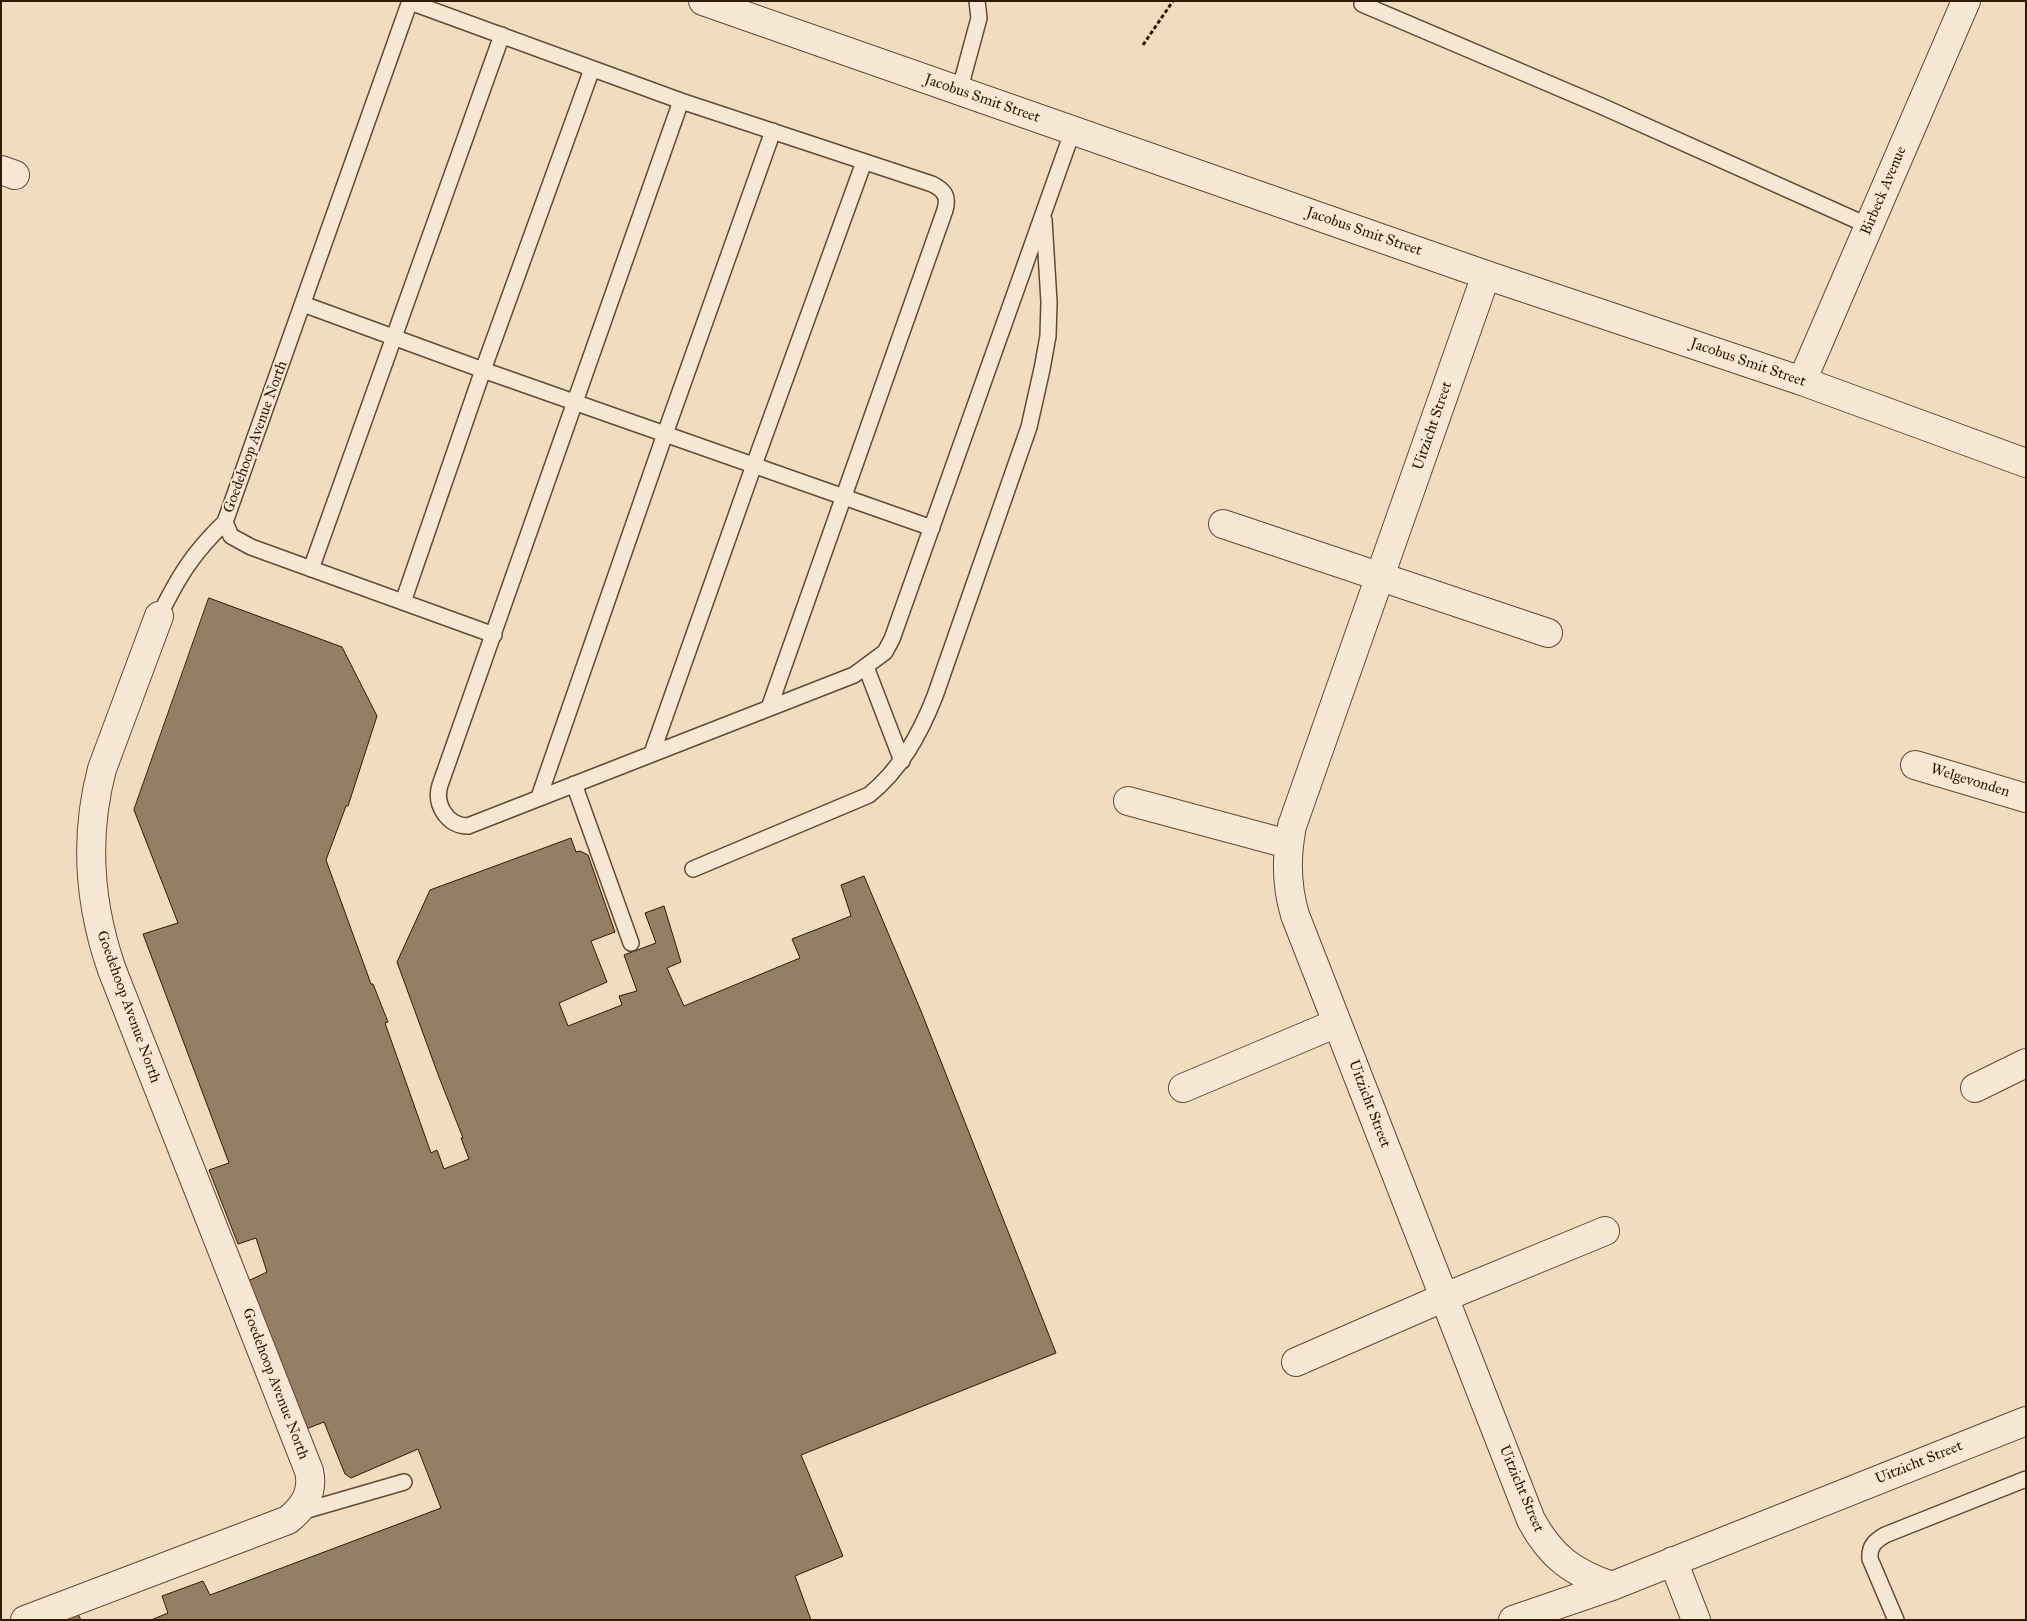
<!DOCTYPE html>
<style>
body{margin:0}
#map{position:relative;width:2027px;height:1621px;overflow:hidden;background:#f1dcbf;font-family:"IM FELL Great Primer",serif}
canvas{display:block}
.frame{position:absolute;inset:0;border:2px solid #301a03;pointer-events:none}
</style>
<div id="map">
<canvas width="2027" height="1621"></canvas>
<div class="frame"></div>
</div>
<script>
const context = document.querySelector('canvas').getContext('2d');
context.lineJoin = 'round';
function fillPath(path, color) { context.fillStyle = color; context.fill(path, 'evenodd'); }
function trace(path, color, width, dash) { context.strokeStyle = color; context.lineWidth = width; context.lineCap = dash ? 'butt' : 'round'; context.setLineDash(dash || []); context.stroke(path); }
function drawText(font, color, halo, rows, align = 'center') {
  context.font = font + ' "IM FELL Great Primer",serif'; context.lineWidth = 4; context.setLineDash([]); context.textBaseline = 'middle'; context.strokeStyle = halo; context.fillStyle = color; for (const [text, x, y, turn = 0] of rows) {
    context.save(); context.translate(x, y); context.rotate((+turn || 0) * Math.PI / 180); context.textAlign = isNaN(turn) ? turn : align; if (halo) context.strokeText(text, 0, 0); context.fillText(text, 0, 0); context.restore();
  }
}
const building = new Path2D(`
 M 209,598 L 342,647 L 377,716 L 348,806 L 346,806 L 326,860 L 371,984 L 373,984 L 388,1022 L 385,1023 L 431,1153 L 437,1150 L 444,1169 L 469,1159 L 461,1138 L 463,1138 L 439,1077 L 397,962 L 430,890 L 571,838 L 576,852 L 580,851 L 588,855 L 615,932 L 591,941 L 607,982 L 559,1003 L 568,1026 L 622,1005 L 619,996 L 637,991 L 624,955 L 656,943 L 645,913 L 664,906 L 681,962 L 667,968 L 684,1006 L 800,958 L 792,939 L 851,916 L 841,885 L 864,876 L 921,1011 L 1056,1353 L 801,1455 L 843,1556 L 795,1576 L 811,1620 L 151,1620 L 168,1613 L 162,1596 L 203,1581 L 210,1595 L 441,1508 L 418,1449 L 351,1478 L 345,1474 L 324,1422 L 306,1429 L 248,1281 L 267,1272 L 256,1238 L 238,1244 L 209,1170 L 229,1163 L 143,934 L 178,923 L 134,810 Z
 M 77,1612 L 81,1620 L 50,1620 Z`);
const path = new Path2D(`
 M 1143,45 L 1173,1`);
const service = new Path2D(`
 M 410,2 L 681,101 L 932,184 C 944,190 949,196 945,210 L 769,708
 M 1362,4 L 1599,105 L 1869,226
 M 959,92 L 979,18 L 977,1
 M 681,101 L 440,785 C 434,804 447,826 468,826 L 854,675 L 885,652 L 892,639 L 1073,130
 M 303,304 L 483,370 L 932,528
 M 225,522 L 231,536 L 251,547 L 494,635
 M 311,569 L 502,35
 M 403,602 L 483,370 L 592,69
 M 159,616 C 179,576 192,554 225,522 L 410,1
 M 866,667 L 902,761
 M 652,753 L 754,465 L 864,162
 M 574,784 L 631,943
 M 539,797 L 665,434 L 773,131
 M 693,869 L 869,795 C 901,769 920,734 935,696 L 1029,427 L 1042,369 L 1048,336 L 1049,302 L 1044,220
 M 297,1513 L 404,1482
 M 1896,1620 L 1870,1559 C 1869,1546 1875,1541 1885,1535 L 2026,1479`);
const minor = new Path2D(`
 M 1,170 L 15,175
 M 1486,275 L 1292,826 C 1286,856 1286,885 1295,915 L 1531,1520 C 1551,1557 1573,1573 1612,1586 L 2026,1421
 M 1802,381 L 1966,1
 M 1223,524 L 1548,633
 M 1915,765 L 2026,798
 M 1128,801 L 1288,844
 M 1183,1088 L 1337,1023
 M 1975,1088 L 2026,1063
 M 1296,1362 L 1445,1297 L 1605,1231
 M 1673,1561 L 1696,1620
 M 25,1620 L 288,1520 C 304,1507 314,1492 309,1471 L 112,970 C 89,904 84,837 102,769 L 159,616
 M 1513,1620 L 1612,1586`);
const tertiary = new Path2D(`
 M 703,1 L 1486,275 L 1802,381 L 2026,463`);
const streetNames = [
 ["Jacobus Smit Street",982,99,19],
 ["Birbeck Avenue",1884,191,-67],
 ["Jacobus Smit Street",1364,232,19],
 ["Jacobus Smit Street",1748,363,19],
 ["Uitzicht Street",1433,426,-71],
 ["Goedehoop Avenue North",256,437,-70],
 ["Welgevonden",1970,781,17],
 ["Goedehoop Avenue North",128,1007,70],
 ["Uitzicht Street",1369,1104,69],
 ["Goedehoop Avenue North",275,1384,69],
 ["Uitzicht Street",1919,1463,-22],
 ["Uitzicht Street",1521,1489,67]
];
fillPath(building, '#947f65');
trace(building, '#301a03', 1);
trace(service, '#604a32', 18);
trace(minor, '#604a32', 30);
trace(tertiary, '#604a32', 30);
trace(path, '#301a03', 3, [4, 2.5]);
trace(service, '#f6e8d5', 15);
trace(minor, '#f6e8d5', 28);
trace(tertiary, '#f6e8d5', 28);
drawText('15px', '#301a03', '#f6e8d5', streetNames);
</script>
